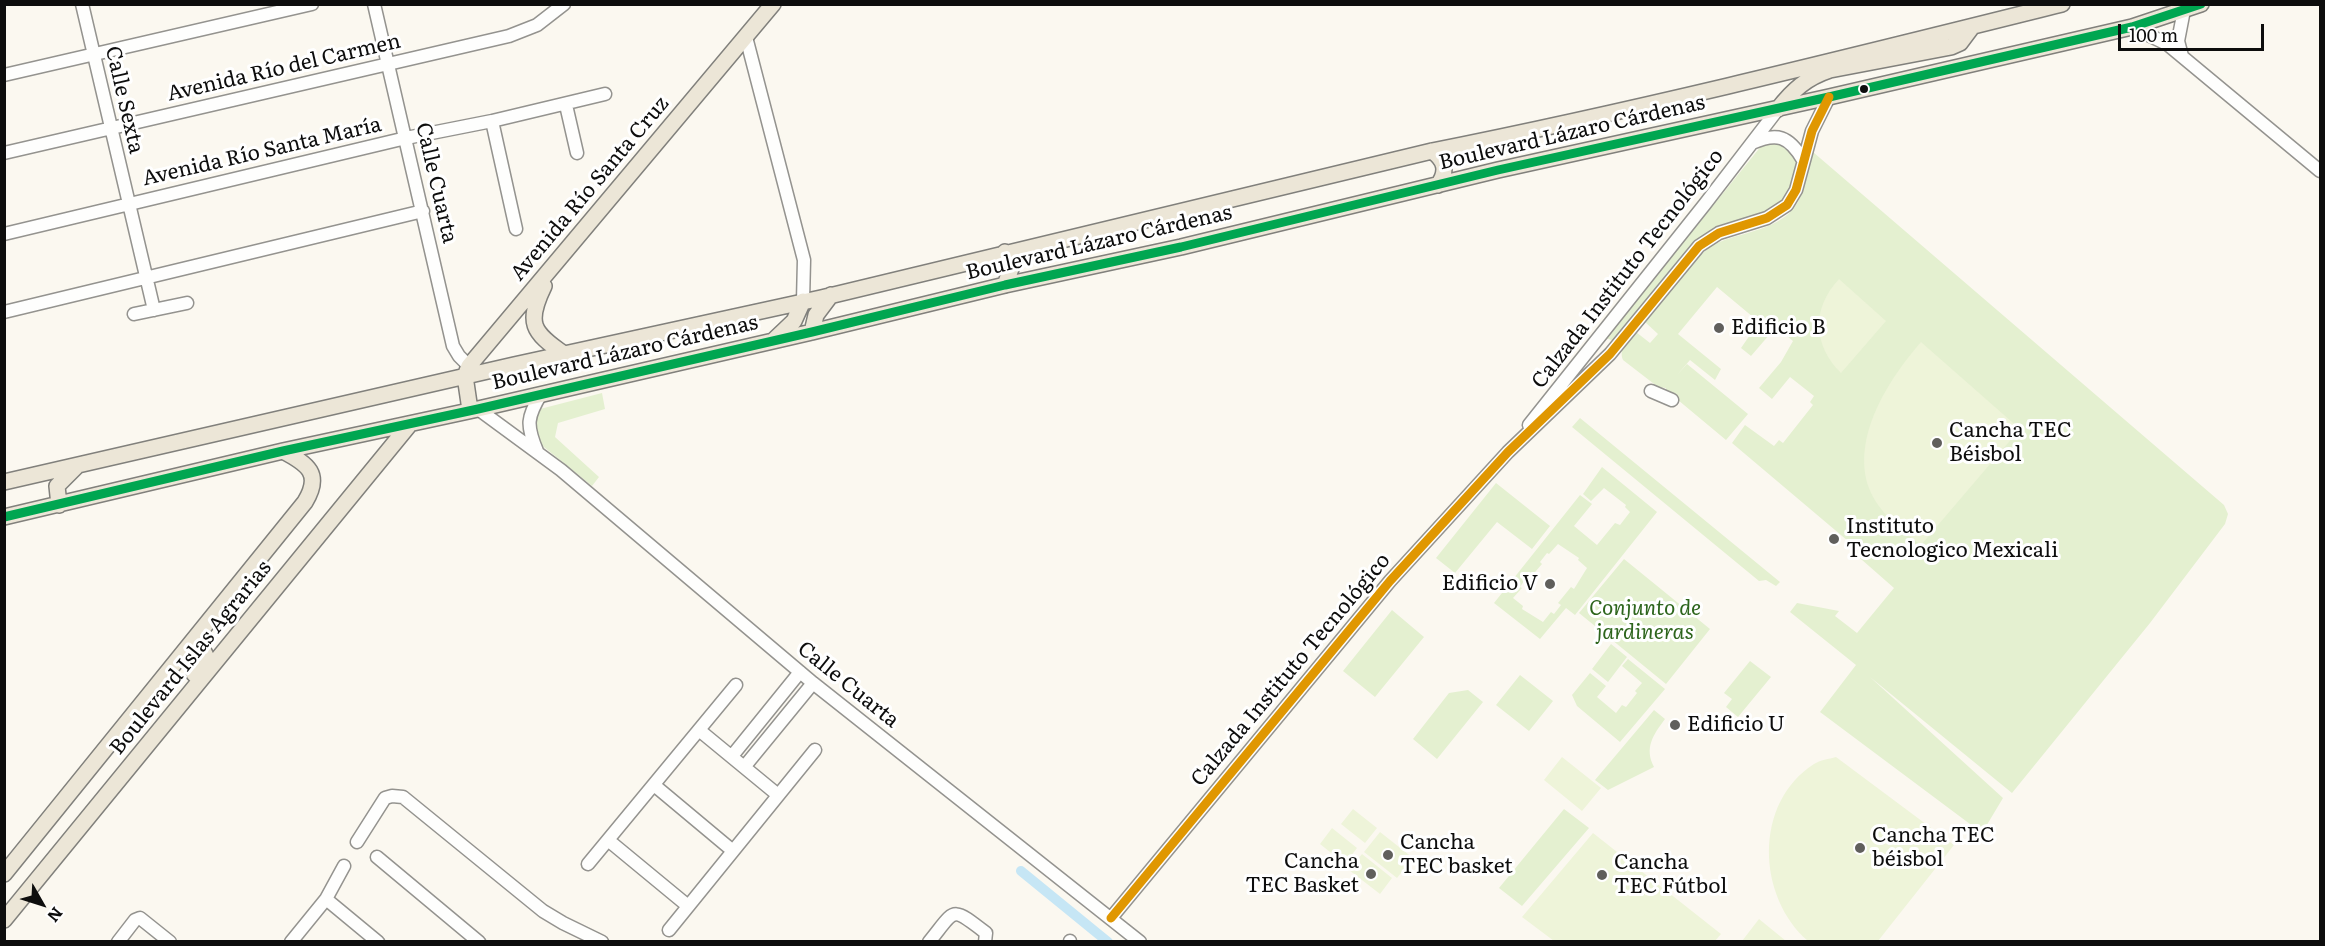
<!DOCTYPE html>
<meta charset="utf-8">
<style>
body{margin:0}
#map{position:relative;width:2325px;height:946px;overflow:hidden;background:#fbf8f0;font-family:Literata,serif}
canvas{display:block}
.frame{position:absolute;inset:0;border:6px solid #0d0d0d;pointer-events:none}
.north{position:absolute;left:12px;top:874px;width:60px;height:60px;-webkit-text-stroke:4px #fff;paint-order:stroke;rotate:129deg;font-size:16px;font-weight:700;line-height:24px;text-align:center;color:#0d0d0d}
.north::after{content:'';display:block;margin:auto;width:21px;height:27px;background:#0d0d0d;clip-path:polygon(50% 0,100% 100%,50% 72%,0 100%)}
.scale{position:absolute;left:2118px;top:24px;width:146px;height:27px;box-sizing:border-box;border:3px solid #0d0d0d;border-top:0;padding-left:8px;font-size:18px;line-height:21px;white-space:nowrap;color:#0d0d0d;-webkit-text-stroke:4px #fff;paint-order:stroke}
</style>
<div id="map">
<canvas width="2325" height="946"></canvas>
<div class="frame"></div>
<div class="north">N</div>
<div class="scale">100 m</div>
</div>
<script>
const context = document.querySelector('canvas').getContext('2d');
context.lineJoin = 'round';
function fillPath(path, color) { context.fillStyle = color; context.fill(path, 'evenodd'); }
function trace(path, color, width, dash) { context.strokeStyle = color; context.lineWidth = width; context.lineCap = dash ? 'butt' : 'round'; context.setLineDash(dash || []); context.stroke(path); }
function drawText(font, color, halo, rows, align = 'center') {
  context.font = font + ' Literata,serif'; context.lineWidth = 6; context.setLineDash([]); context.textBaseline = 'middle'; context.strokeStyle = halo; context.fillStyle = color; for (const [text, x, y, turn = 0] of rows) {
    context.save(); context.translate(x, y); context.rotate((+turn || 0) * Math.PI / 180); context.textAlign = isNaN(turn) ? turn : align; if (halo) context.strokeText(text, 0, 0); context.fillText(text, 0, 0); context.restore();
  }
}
const green = new Path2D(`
 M 1776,142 L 1790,151 L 1802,164 L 1785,201 L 1765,215 L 1726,224 L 1696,242 L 1614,341 L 1606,338 L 1762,145 Z
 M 1813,152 L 2224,505 L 2228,514 L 2225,524 L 2150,623 L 2012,793 L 1870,677 L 2003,798 L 1982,833 L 1820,712 L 1856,665 L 1790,612 L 1797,603 L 1839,611 L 1835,616 L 1857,633 L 1894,588 L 1845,545 L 1848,541 L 1732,443 L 1745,425 L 1774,446 L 1779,440 L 1783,443 L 1813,405 L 1810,402 L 1814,396 L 1790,377 L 1772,399 L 1759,388 L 1781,362 L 1793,341 L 1776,327 L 1751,356 L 1741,348 L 1759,322 L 1717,287 L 1678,334 L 1721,369 L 1715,380 L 1690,360 L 1677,375 L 1687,364 L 1748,414 L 1726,440 L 1666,390 L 1666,388 L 1658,387 L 1623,360 C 1618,348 1629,340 1636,332 L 1650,343 L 1658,334 L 1645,322 C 1661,303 1692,258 1712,246 C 1723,239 1738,236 1751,232 C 1802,217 1801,199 1813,152 Z
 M 602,393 L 605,409 L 558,423 L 555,437 L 599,477 L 592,486 L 539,443 L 533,422 L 540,409 Z
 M 1580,418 L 1780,582 L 1776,586 L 1766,580 L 1759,581 L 1572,427 Z
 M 1602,467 L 1657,512 L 1575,615 L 1566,608 L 1540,639 L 1494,603 L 1580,495 L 1592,504 L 1574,526 L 1597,545 L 1615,523 L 1620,525 L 1630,512 L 1625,507 L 1626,505 L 1604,488 L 1591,501 L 1583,494 ZM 1558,544 L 1579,558 L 1578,560 L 1587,568 L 1574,589 L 1571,587 L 1558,603 L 1561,605 L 1554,614 L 1551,612 L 1543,622 L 1522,609 L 1523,606 L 1513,598 L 1522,588 L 1520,587 L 1526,578 L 1529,579 L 1542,564 L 1540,562 L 1547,553 L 1549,554 Z
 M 1496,483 L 1550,526 L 1532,549 L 1497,522 L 1455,573 L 1436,558 Z
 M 1624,559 L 1710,629 L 1666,684 L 1579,613 Z
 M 1392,610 L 1424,637 L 1375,697 L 1343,671 Z
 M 1611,644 L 1627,657 L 1608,682 L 1592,669 Z
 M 1628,659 L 1665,689 L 1620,742 L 1577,706 L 1572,695 L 1590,673 L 1606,686 L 1597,697 L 1616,713 L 1622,705 L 1626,707 L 1637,693 L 1635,691 L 1642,683 L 1622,666 Z
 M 1750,661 L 1771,677 L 1738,717 L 1726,707 L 1732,699 L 1724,693 Z
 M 1520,675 L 1553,701 L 1529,731 L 1496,705 Z
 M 1468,690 L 1483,702 L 1437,759 L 1413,739 L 1449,693 Z
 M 1654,710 L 1665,719 C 1653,735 1644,748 1654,767 L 1608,790 L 1595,780 Z
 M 1564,809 L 1589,828 L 1522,906 L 1499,888 Z`);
const pitch = new Path2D(`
 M 1839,279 L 1886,321 L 1841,373 C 1813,345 1811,309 1839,279 Z
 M 1921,342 L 2020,429 L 1921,545 C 1901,530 1878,512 1869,488 C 1851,437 1889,379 1921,342 Z
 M 1562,757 L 1601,788 L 1582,811 L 1544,780 Z
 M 1836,757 L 1954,845 L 1878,941 L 1808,941 C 1757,897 1753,803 1814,764 C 1820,760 1829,759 1836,757 Z
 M 1353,809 L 1377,828 L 1365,843 L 1341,824 Z
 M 1332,828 L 1357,848 L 1345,864 L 1320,844 Z
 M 1380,832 L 1413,858 L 1397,878 L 1364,852 Z
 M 1593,833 L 1721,934 L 1715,941 L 1554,941 L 1522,917 Z
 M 1362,854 L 1392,878 L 1380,894 L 1349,870 Z
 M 1759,919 L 1786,941 L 1742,941 Z`);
const canal = new Path2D(`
 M 1021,871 L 1108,942`);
const minor = new Path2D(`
 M 82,4 L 154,310
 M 374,4 L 453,346 L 459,356 L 469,366
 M 2132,27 L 2167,44 L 2320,171
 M 746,37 L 804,260 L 803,301
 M 2182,56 L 2178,41 L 2184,10
 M 4,75 L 312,4
 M 566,105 L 577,153
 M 492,121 L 516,229
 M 1752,143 C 1777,132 1789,136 1803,160
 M 4,153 L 509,36 L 537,25 L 564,4
 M 4,234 L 406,138 L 492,121 L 605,94
 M 4,312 L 423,211
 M 134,314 L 187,303
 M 1651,391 L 1672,400
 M 478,409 L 561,470 L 813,683 L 1140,942
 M 1529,425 L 1705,204 L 1778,109
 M 537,451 C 526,425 527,417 541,394
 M 699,730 L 778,795
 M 732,756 L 800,672
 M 745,766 L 813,683
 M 654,785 L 733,851
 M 608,840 L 688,906
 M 357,842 L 385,798 L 392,796 L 403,797 L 543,911 L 563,923 L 602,942
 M 377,857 L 479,942
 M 588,864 L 736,685
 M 326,899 L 378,942
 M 1111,918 L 1390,581 L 1508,452 L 1610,354 L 1699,246 L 1719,233 L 1767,218 L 1787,205 L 1796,190 L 1812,131 L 1829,97
 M 669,930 L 815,750
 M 118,942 L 135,920 L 140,918 L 170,942
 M 291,942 L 326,899 L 344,866
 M 929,942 C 956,909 950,905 986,933 L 985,942
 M 1070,942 L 1070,941`);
const major = new Path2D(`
 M 1778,109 C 1793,90 1806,78 1830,70 L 1951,47 L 1960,43 L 1972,27
 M 1432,151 C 1445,160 1448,171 1438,185
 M 1005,252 L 1012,266 L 1005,285
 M 544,286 C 526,323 532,332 564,354
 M 812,332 L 816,315 L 831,295
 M 774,340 L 794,321 L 803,301
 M 470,410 L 465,376 L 469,366 L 773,4
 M 4,482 L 514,365 L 821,298 L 1432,151 C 1643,109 1853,56 2062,4
 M 59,505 L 57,486 L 76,467
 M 4,517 L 283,451 L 478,409 L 812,332 L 1005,285 L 1181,247 L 1498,170 L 1829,97 L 2132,27 L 2201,4
 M 189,646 L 201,646 L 206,656 L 194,674
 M 4,874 L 305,502 C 322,474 308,464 283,451
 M 4,920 L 410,424`);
const bus1 = new Path2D(`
 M 4,517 L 283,451 L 478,409 L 812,332 L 1005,285 L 1181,247 L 1498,170 L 1829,97 L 2132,27 L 2201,4`);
const bus2 = new Path2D(`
 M 1111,918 L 1390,581 L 1508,452 L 1610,354 L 1699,246 L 1719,233 L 1767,218 L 1787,205 L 1796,190 L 1812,131 L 1829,97`);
const markers = [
 [1864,89,5,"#0d0d0d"],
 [1719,328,6,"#605f5c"],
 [1937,443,6,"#605f5c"],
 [1834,539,6,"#605f5c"],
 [1550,584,6,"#605f5c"],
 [1675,725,6,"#605f5c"],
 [1860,848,6,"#605f5c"],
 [1388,855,6,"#605f5c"],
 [1371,874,6,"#605f5c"],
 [1602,875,6,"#605f5c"]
];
const streetNames = [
 ["Avenida Río del Carmen",284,68,-13],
 ["Calle Sexta",124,100,77],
 ["Boulevard Lázaro Cárdenas",1572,133,-13],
 ["Avenida Río Santa María",262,152,-13],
 ["Calle Cuarta",436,183,77],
 ["Avenida Río Santa Cruz",590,189,-50],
 ["Boulevard Lázaro Cárdenas",1099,243,-13],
 ["Calzada Instituto Tecnológico",1628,269,-52],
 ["Boulevard Lázaro Cárdenas",625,353,-13],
 ["Boulevard Islas Agrarias",191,658,-51],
 ["Calzada Instituto Tecnológico",1291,670,-50],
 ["Calle Cuarta",848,685,39]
];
const poiNames = [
 ["Edificio B",1731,328],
 ["Cancha TEC",1949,431],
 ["Béisbol",1949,455],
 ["Instituto",1846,527],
 ["Tecnologico Mexicali",1846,551],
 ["Edificio V",1538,584,"right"],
 ["Edificio U",1687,725],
 ["Cancha TEC",1872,836],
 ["béisbol",1872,860],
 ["Cancha",1400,843],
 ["TEC basket",1400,867],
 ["Cancha",1359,862,"right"],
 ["TEC Basket",1359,886,"right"],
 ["Cancha",1614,863],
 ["TEC Fútbol",1614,887]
];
const parkNames = [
 ["Conjunto de",1645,609],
 ["jardineras",1645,633]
];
fillPath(green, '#e4f0d0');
fillPath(pitch, '#eef4d9');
trace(canal, '#c6e6f5', 10);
trace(minor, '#94938f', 15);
trace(major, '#81807c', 18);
trace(minor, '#fefefd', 12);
trace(major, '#ece6d7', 15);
trace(bus1, '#00a651', 9);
trace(bus2, '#e09701', 9);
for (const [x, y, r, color] of markers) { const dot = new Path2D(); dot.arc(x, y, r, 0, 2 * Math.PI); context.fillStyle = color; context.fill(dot); trace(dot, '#fff', 2); }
drawText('21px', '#0d0d0d', '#fff', streetNames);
drawText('21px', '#0d0d0d', '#fff', poiNames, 'left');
drawText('italic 21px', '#2d651c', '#fff', parkNames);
</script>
